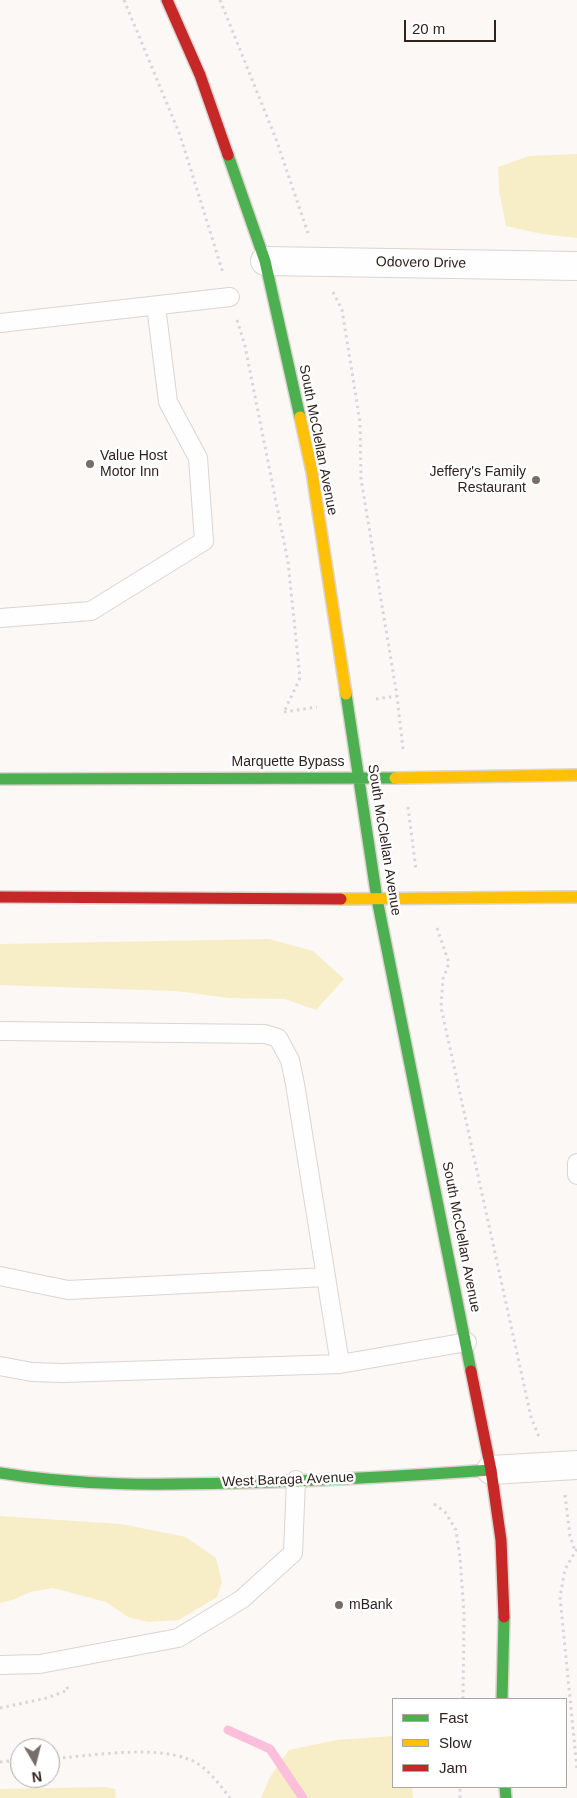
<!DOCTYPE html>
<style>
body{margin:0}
#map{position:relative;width:577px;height:1798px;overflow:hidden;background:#fbf8f6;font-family:Helvetica,sans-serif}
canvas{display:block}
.legend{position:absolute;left:392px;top:1698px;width:175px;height:90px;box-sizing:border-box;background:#fff;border:1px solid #aca7a5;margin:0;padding:6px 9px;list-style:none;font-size:15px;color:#30231e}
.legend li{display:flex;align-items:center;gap:10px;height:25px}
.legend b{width:25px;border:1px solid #aca7a5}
.north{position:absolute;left:10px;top:1738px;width:50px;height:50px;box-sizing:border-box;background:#fff;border:1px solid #aca7a5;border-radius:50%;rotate:172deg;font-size:14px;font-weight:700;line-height:20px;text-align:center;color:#30231e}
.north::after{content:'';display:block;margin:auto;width:18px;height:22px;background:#776e6a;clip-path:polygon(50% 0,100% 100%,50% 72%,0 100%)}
.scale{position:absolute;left:404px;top:20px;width:92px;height:22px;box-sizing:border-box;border:2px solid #30231e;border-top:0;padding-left:6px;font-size:15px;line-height:18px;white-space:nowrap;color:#30231e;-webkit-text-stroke:4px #fff;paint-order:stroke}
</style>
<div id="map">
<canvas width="577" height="1798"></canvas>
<ul class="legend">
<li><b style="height:6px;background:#4caf50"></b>Fast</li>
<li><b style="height:6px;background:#ffc107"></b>Slow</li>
<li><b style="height:6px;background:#c62828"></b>Jam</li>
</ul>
<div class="north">N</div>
<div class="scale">20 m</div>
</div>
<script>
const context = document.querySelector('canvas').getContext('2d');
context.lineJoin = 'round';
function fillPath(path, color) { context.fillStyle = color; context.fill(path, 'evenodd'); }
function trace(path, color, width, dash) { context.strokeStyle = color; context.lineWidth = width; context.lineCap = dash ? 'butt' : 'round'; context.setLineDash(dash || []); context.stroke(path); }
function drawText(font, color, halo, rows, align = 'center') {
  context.font = font + ' Helvetica,sans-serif'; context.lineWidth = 5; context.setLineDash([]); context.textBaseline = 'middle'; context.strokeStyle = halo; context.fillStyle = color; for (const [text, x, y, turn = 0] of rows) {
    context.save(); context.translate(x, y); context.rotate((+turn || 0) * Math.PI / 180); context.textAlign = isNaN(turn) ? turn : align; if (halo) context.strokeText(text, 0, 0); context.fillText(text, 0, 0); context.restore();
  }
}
const green = new Path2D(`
 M 577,154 L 577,238 L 542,234 L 506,226 L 499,191 L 498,167 L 529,156 Z
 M 269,939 L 313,951 L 344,979 L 316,1010 L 285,999 L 229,998 L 175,991 L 0,985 L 0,944 Z
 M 0,1516 L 121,1524 L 186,1537 L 216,1558 L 222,1582 L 217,1597 L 179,1620 L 148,1622 L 128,1617 L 106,1602 L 53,1588 L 30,1592 L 15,1599 L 0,1603 Z
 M 393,1736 L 393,1787 L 412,1787 L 413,1798 L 261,1798 L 270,1777 L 289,1750 L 336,1740 Z
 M 105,1787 L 115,1789 L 116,1798 L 0,1798 L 0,1789 Z`);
const stream = new Path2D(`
 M 228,1730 L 270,1749 L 303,1798`);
const path = new Path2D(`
 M 124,0 L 180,135 L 223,273
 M 220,0 L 276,139 L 308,233
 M 333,292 L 342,310 L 360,422 L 361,479 L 397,696 L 403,749
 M 237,320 L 245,346 L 288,562 L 300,678 L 284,712
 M 376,699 L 397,696
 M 284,712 L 317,707
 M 408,807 L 416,870
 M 437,928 L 449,963 L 443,979 L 441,1007 L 531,1417 L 539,1437
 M 565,1495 L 570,1536 L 575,1551
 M 434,1504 L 445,1512 L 456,1530 L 460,1558 L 464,1614 L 463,1699
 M 577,1549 L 565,1569 L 560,1597 L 577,1769
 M 0,1708 L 47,1698 L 68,1690 L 66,1684
 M 50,1759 C 90,1756 151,1745 188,1759 C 206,1765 219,1784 230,1798
 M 0,1762 L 20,1760
 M 460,1798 L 460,1787`);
const lane = new Path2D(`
 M 0,323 L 230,297
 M 0,618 L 91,611 L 204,541 L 198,458 L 168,402 L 156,306
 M 0,1031 L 265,1034 L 278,1038 L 290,1060 L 295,1084 L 340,1364
 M 577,1163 L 577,1175
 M 0,1276 L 68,1290 L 326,1277
 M 0,1366 L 32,1372 L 63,1373 L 340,1364 L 467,1342
 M 0,1665 L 40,1664 L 178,1638 L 242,1599 L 293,1553 L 296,1480`);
const street = new Path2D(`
 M 265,261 L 577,266
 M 491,1470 L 577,1465`);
const fast = new Path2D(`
 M 228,155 L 265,261 L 300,417
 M 346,694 L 377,899
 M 0,779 L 395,778
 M 377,899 L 471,1371
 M 0,1473 C 78,1486 156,1485 234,1483 C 320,1481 405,1476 491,1470
 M 502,1699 L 504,1617
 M 505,1787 L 506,1798`);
const slow = new Path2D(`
 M 300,417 L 312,472 L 346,694
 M 395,778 L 577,775
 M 341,899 L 577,897`);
const jam = new Path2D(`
 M 167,0 L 200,75 L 228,155
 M 0,897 L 341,899
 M 471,1371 L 491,1470 L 501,1540 L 504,1617`);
const markers = [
 [90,464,5,"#776e6a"],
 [536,480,5,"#776e6a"],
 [339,1605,5,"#776e6a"]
];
const streetNames = [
 ["Odovero Drive",421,263,1],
 ["South McClellan Avenue",318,440,79],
 ["Marquette Bypass",288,762],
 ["South McClellan Avenue",384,840,81],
 ["South McClellan Avenue",461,1237,79],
 ["West Baraga Avenue",288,1480,-2]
];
const poiNames = [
 ["Value Host",100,456],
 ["Motor Inn",100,472],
 ["Jeffery's Family",526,472,"right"],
 ["Restaurant",526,488,"right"],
 ["mBank",349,1605]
];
fillPath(green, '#f7eec7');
trace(stream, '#fbbfdb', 9);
trace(lane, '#dcd4cf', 20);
trace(street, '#dcd4cf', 30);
trace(fast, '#dcd4cf', 14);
trace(slow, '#dcd4cf', 14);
trace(jam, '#dcd4cf', 14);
trace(path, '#d8d7d6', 3, [2.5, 4]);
trace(lane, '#fefefe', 18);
trace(street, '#fefefe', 28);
trace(fast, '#4caf50', 11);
trace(slow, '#ffc107', 11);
trace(jam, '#c62828', 11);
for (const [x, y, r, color] of markers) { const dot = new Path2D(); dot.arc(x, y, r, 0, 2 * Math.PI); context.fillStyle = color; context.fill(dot); trace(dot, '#fff', 2); }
drawText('14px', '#30231e', '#fff', streetNames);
drawText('14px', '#30231e', '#fff', poiNames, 'left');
</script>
